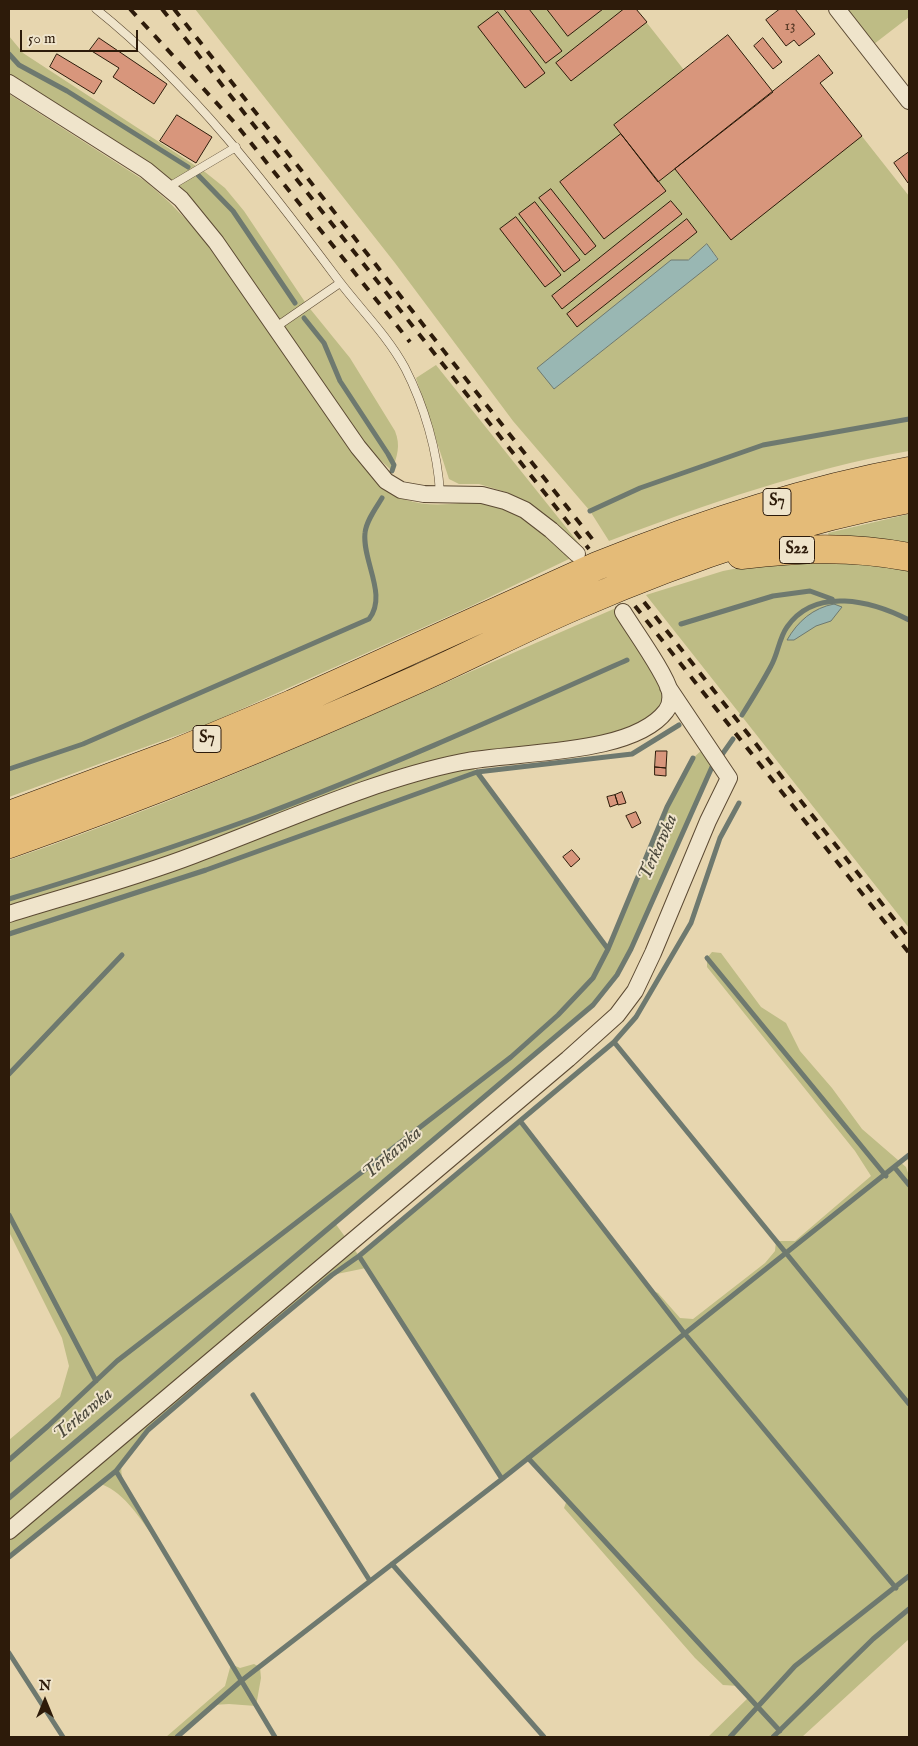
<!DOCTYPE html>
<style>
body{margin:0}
#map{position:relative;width:918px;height:1746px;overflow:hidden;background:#e7d6af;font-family:"IM FELL English",serif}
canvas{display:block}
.frame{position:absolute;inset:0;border:10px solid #2d1b0a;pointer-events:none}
.north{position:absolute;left:20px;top:1676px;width:50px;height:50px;-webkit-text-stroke:4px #efe4cb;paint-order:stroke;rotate:0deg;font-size:14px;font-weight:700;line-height:20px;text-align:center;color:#2d1b0a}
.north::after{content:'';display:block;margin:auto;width:18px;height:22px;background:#2d1b0a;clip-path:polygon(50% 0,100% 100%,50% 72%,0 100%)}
.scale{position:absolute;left:20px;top:30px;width:118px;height:22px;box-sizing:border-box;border:2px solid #2d1b0a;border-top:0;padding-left:6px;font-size:15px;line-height:18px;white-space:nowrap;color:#2d1b0a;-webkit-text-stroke:4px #efe4cb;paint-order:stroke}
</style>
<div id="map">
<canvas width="918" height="1746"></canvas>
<div class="frame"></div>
<div class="north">N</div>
<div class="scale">50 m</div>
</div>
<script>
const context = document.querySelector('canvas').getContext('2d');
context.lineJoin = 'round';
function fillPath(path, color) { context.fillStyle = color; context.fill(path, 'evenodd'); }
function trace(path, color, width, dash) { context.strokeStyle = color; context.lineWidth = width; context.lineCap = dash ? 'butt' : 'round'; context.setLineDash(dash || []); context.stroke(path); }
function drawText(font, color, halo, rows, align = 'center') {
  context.font = font + ' "IM FELL English",serif'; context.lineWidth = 4; context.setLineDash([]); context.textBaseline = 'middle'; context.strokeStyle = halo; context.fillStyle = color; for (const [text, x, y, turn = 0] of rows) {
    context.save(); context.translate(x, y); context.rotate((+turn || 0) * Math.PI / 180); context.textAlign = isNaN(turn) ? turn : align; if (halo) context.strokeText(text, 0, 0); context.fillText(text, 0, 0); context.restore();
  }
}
const green = new Path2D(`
 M 195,9 L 636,9 L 684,70 L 728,35 L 773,92 L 819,55 L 833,73 L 820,83 L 909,196 L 909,451 C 805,469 708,504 609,541 L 590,511 L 513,421 L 395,263 ZM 707,244 L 718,258 L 554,389 L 688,260 Z
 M 846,9 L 909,9 L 909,17 L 874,44 Z
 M 9,36 L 23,53 L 205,172 L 225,188 L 244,211 L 307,305 L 350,358 L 395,431 C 401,446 397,456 392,471 L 373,453 L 331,396 L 267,300 L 208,219 L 182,189 L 157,168 L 9,76 Z
 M 9,94 L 145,181 L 169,202 L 203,237 L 378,484 C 400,502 422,506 450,504 C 459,504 468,501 477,502 C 513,505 547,532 571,558 L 469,607 L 208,724 L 9,797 Z
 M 436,365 L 585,551 L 582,552 L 533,510 L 509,493 L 479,484 L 459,484 L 449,479 L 416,378 Z
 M 909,514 L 909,549 L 829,536 L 828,533 Z
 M 786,559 L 909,566 L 909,928 L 646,595 L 723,571 Z
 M 616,608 L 670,694 L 649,727 L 466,761 L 477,772 L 608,949 L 667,807 L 693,758 L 701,751 L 712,767 L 631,949 L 617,975 L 593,1005 L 335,1223 L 359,1256 L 521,1122 L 651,1290 L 658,1293 L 680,1318 L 693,1319 L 765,1263 L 775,1251 L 776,1241 L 795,1241 L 871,1176 L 855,1151 L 707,967 L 707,958 L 712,952 L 721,953 L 761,1007 L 786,1023 L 800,1051 L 832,1088 L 862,1129 L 906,1167 L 909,1176 L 907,1182 L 909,1185 L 909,1639 L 802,1737 L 708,1737 L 749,1697 L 738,1686 L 723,1685 L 695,1658 L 564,1508 L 567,1500 L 528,1459 L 502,1479 L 366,1268 L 332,1275 L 149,1430 C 141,1439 125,1452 122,1463 C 116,1485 147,1524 158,1543 C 142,1522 126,1493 101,1484 L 9,1557 L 9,1440 L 60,1397 L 69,1366 L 62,1338 L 9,1232 L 9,860 C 217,789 414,695 616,608 Z
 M 231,1664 L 240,1668 L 254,1664 L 260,1667 L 261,1678 L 256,1706 L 229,1704 L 213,1705 L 177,1737 L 166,1737 L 225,1686 Z`);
const water = new Path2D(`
 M 707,244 L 718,259 L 554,389 L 537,368 L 671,260 L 688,260 Z
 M 834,604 L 842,607 L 831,621 L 816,626 L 794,640 L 787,640 C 798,621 813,608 834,604 Z`);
const stream = new Path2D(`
 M 9,54 L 19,65 L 67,91 L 188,167
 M 198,175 L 233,211 L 295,303
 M 304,318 L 324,343 L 340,381 L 388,454 L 394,465 L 392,471
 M 590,511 L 640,488 L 763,445 L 909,419
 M 681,624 L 773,596 L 810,591 L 832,599
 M 742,715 C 752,699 762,683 771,666 C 778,654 779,638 787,627 C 815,586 872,601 909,620
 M 721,756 L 733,739
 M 9,769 L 83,744 L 369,619 C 388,595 362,561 365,533 C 366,521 376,508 382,498
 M 477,772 L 608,949
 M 9,899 C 92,874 175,847 257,817 C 382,770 504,715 627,660
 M 9,934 L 206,870 L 477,772 L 632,754 L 679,725
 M 707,958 L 886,1176
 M 614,1042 L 909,1404
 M 9,1074 L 122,955
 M 521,1122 L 685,1334 L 896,1588
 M 895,1168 L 909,1185
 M 9,1215 L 96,1381
 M 359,1256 L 502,1479
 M 253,1395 L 370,1581
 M 528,1458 L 780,1731
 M 9,1460 L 48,1426 L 117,1361 L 511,1057 L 558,1015 L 593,978 L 608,949 L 667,807 L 693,758
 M 116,1471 L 275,1737
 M 9,1498 L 593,1005 L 617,975 L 631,949 L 712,767
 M 9,1557 L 116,1471 L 148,1430 L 226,1363 L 332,1275 L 359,1256 L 614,1042 L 636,1017 L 691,923 L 720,838 L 739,803
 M 392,1564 L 544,1737
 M 9,1653 L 63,1737
 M 177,1737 L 241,1681 L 502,1479 L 909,1155
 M 730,1737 L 795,1666 L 909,1576
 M 773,1737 L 873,1639 L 909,1609`);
const building = new Path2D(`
 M 504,9 L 529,9 L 562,51 L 546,63 Z
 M 547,9 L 603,9 L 568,36 Z
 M 624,9 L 636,9 L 647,22 L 571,81 L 556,63 Z
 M 780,9 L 795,9 L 815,34 L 799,46 L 794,40 L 786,46 L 766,20 Z
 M 498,12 L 545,73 L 525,88 L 478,27 Z
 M 728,35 L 773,92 L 658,182 L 614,125 Z
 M 99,38 L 167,84 L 154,104 L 113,77 L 119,68 L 90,50 Z
 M 763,38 L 782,62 L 773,69 L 754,46 Z
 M 57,54 L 102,81 L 94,94 L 50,67 Z
 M 819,55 L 833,73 L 820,83 L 862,136 L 731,240 L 675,169 Z
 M 177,115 L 212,137 L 196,163 L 160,141 Z
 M 621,134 L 666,191 L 604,239 L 560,182 Z
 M 909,152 L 909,182 L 908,183 L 894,163 Z
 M 551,189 L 596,246 L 585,255 L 539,198 Z
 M 671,201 L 682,214 L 562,309 L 552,296 Z
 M 535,202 L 580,260 L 564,272 L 519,214 Z
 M 516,217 L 561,275 L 545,287 L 500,229 Z
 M 687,219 L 697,232 L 577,327 L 567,314 Z
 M 656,751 L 667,751 L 666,768 L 655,767 Z
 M 655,767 L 666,768 L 666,776 L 655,775 Z
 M 622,792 L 626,803 L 618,805 L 615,795 Z
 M 615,795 L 618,804 L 610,807 L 607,797 Z
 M 636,812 L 641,823 L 632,828 L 626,816 Z
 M 572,850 L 580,859 L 571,867 L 563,857 Z`);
const service = new Path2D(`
 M 96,9 C 192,86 265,182 339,281 C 361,310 387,335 405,368 C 424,405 438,452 440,494
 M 167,188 L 236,147
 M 276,327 L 340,283`);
const minor = new Path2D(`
 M 837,9 L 909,101
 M 9,83 L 146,170 L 181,199 L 216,242 L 358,447 L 386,481 L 401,490 L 424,494 L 482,495 L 505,501 L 525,510 L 551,530 L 577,554
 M 9,914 C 70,895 134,878 194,855 C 281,823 372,780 462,762 C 515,751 632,756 666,711 C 670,706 671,699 670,692 C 666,674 634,630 623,612
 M 9,1531 L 568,1059 L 617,1015 L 635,991 L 653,953 L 708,821 L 729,778 L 668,687`);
const motorway = new Path2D(`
 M 741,555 C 800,548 851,546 909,557
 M 9,815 L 175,753 L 292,704 L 597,566 C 699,525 801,491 909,471
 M 9,844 C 148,795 284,739 418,679 C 472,655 523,628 577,605 C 683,559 795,520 909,499`);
const rail = new Path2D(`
 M 130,9 L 235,123 L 410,342
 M 162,9 L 589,549
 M 174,9 L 597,545
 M 644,602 L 909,938
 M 635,606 L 909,953`);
const numberNames = [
 ["13",790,27]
];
const shields = [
 [777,502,28],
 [797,550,35],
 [207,739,28]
];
const shieldNames = [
 ["S7",777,502],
 ["S22",797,550],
 ["S7",207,739]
];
const waterNames = [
 ["Terkawka",659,848,-66],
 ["Terkawka",393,1154,-40],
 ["Terkawka",84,1415,-40]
];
fillPath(green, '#bebc85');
fillPath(water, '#99b7b3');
trace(water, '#6e796f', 1);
trace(stream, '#6e796f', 5);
fillPath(building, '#d8967c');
trace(building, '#2d1b0a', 1);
trace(service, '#5c4a33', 9);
trace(minor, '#5c4a33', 18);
trace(motorway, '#2d1b0a', 29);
trace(service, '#efe4cb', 8);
trace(minor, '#efe4cb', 16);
trace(motorway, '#e4bb78', 28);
trace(rail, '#2d1b0a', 4, [9, 9]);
drawText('15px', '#583a26', null, numberNames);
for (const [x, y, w] of shields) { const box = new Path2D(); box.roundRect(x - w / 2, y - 13.5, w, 27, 4); context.fillStyle = '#efe4cb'; context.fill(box); trace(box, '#2d1b0a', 1); }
drawText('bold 16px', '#2d1b0a', null, shieldNames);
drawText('italic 19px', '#4d4a3d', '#efe4cb', waterNames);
</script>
